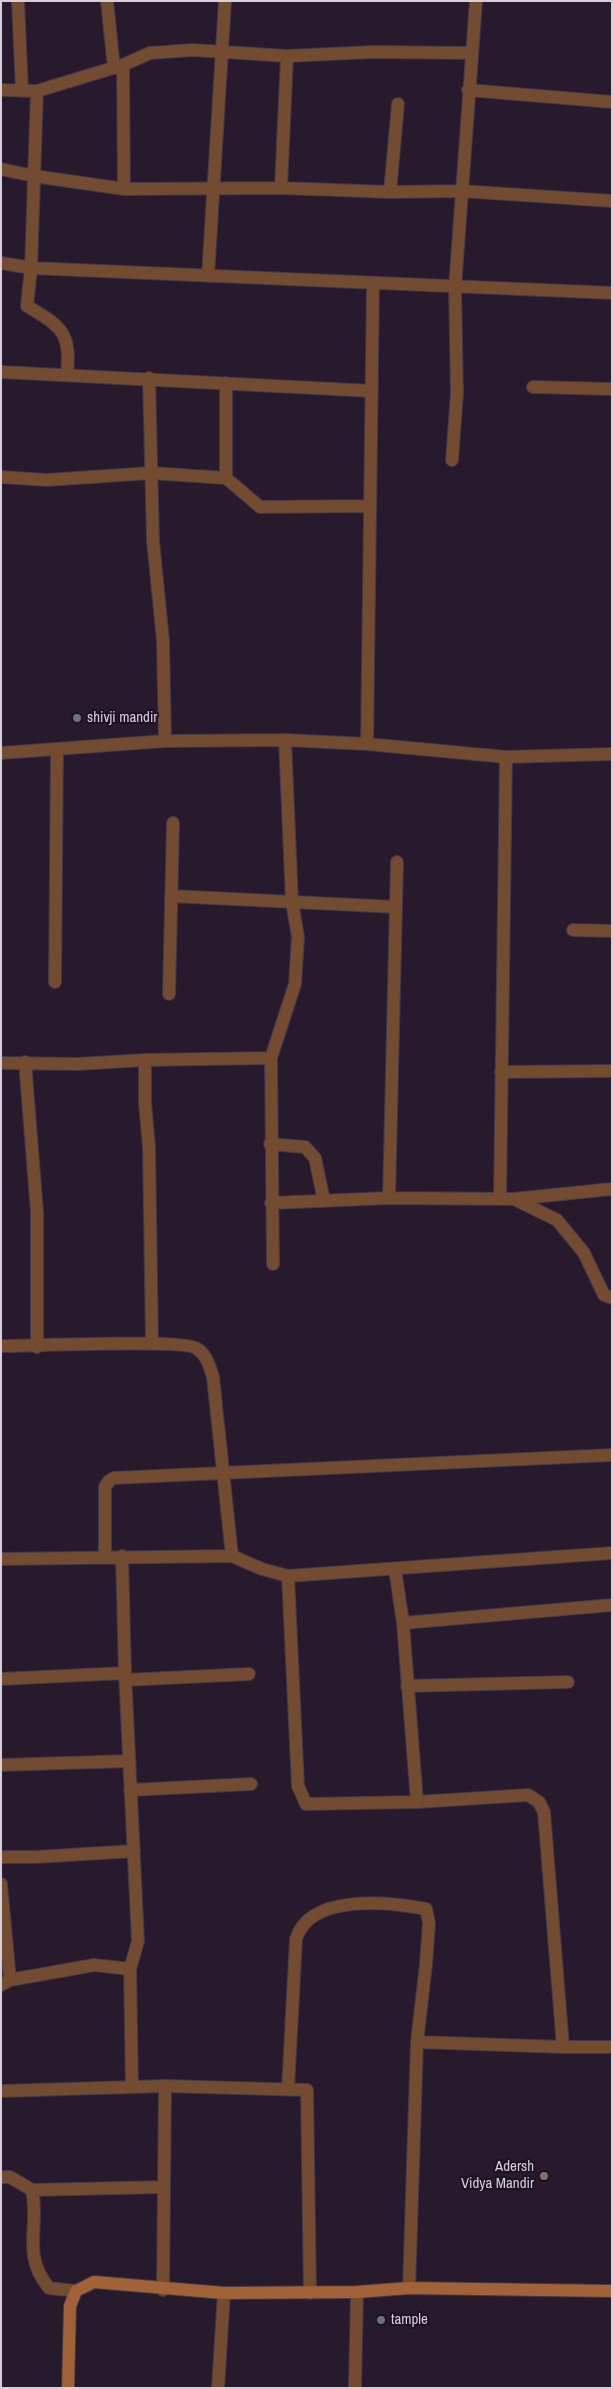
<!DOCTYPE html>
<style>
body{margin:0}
#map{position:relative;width:613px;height:2389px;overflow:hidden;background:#271a2d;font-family:"Archivo Narrow",sans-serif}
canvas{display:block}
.frame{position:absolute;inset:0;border:2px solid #d6ceda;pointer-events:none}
</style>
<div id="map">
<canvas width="613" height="2389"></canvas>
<div class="frame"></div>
</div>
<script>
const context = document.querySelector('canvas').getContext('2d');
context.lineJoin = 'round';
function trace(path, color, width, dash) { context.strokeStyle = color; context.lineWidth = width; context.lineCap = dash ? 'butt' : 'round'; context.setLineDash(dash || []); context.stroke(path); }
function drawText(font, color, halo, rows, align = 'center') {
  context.font = font + ' "Archivo Narrow",sans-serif'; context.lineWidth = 4; context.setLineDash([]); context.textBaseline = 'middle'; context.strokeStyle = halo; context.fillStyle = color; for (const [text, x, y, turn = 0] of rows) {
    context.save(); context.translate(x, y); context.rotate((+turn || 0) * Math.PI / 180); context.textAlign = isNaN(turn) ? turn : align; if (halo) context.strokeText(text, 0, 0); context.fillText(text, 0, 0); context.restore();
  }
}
const street = new Path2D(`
 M 18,1 L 22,91
 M 107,1 L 114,68
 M 123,65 L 124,189
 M 1,90 L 37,91 L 123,65 L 150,53 L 193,50 L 287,56
 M 468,90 L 612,102
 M 37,91 L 31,268 L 27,306 C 62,327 71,332 67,375
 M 1,169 L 34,176 L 124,189 L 281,188 L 390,192 L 461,191 L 612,201
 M 281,188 L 287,56 L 373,52 L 471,53
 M 390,192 L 398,104
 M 1,263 L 31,268 L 612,293
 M 208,276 L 225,1
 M 1,372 L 372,391
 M 149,378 L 153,541 L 163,641 L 165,741
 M 533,387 L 612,389
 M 452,460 L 457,393 L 455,287 L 476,1
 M 1,477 L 47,480 L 151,473 L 226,478 L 260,507 L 370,506
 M 226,478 L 226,383
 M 367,744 L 373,284
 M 1,753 L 165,741 L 285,740 L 367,744 L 506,757 L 612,754
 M 171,896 L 396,907
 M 573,930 L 612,931
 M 55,982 L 57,749
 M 169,994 L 173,823
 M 145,1060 L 145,1103 L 149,1147 L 152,1344
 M 25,1062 L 37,1212 L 37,1347
 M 1,1063 L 77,1064 L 145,1060 L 271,1058
 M 501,1072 L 612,1071
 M 270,1144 L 305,1147 L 315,1158 L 324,1201
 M 389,1198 L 397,862
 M 500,1198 L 506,757
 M 514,1199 L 557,1220 L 584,1253 L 604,1295 L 612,1298
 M 271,1203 L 389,1198 L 513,1199 L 612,1189
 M 273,1264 L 271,1058 L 295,984 L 298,937 L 292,902 L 285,740
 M 1,1346 C 30,1346 182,1339 196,1348 C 207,1355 209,1365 213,1377 L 232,1556
 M 122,1556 L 125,1673 L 138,1941 L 130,1969 L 132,2087
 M 105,1557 L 105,1487 L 109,1481 L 114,1478 L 612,1455
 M 1,1559 L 232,1556 L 262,1569 L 288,1576 L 612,1553
 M 395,1569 L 403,1623 L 417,1802
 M 288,1576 L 298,1786 L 306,1804 L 417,1802 L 528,1795 L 539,1802 L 544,1812 L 563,2047
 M 403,1623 L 612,1605
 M 1,1679 L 125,1673
 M 125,1680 L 249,1674
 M 407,1686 L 568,1682
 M 1,1765 L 129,1761
 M 130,1790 L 251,1784
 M 1,1857 L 36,1857 L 134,1851
 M 1,1884 L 10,1980
 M 1,1985 L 10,1980 L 94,1965 L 130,1969
 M 417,2042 L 563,2047 L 612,2047
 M 288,2089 L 296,1939 C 310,1893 390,1902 426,1909 L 429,1923 L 426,1964 L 417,2042 L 409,2288
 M 1,2091 L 165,2086 L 307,2090 L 310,2293
 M 1,2177 L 10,2177 L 32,2190 C 40,2228 21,2254 49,2288 L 76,2291
 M 32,2190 L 163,2187
 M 163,2290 L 165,2086
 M 218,2388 L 224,2293
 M 355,2388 L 357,2292`);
const secondary = new Path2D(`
 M 68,2388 L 70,2306 L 76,2291 L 94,2282 L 224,2293 L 357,2292 L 409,2288 L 612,2291`);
const markers = [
 [77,718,5,"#6b7280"],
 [544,2176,5,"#8d6e63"],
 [381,2320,5,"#6b7280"]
];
const poiNames = [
 ["shivji mandir",87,718],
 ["Adersh",534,2167,"right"],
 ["Vidya Mandir",534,2184,"right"],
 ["tample",391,2320]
];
trace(street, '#433749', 14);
trace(secondary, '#433749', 14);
trace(street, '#724b30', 12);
trace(secondary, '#a06236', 12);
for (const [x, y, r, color] of markers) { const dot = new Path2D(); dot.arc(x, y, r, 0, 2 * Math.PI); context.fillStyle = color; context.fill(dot); trace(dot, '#1d1123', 2); }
drawText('15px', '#d6ceda', '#1d1123', poiNames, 'left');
</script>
